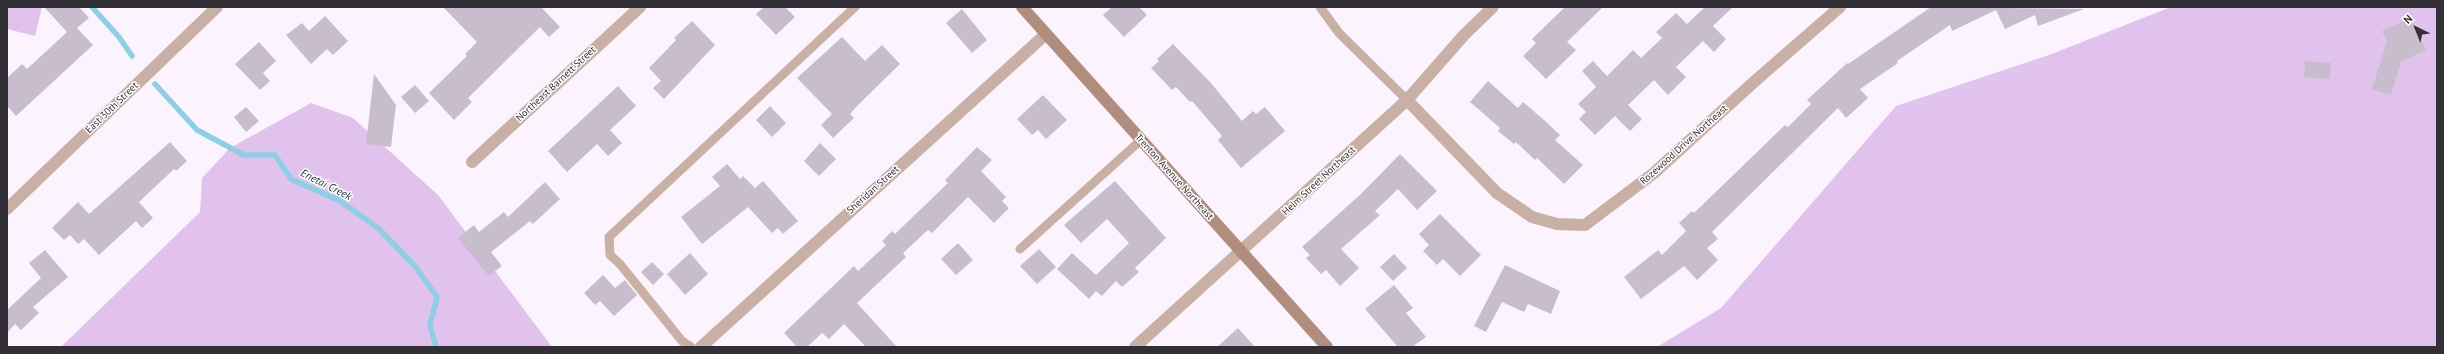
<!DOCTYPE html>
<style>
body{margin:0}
#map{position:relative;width:2444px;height:354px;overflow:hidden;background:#fbf4ff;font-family:"PT Sans",sans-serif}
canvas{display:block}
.frame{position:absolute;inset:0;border:8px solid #332f36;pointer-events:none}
.north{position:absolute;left:2396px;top:8px;width:40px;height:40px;-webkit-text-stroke:3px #fff;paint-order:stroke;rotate:317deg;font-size:11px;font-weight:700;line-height:16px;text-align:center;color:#332f36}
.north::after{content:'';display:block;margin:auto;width:14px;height:18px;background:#332f36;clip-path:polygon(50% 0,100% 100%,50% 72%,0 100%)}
</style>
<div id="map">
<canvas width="2444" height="354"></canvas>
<div class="frame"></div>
<div class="north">N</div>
</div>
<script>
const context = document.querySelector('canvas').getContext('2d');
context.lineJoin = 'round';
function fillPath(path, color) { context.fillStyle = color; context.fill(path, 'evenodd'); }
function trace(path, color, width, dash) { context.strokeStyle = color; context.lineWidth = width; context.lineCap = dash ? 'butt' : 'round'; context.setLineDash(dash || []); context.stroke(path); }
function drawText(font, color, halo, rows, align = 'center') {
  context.font = font + ' "PT Sans",sans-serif'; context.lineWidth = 3; context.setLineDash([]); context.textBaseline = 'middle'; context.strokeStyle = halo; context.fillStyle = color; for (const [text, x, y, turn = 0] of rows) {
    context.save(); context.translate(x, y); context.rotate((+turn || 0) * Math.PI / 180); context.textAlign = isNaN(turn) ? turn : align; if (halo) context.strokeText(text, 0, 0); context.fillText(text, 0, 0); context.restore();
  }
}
const green = new Path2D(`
 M 7,7 L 42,7 L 35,36 L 7,29 Z
 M 2171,7 L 2437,7 L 2437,347 L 1657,347 L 1721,308 L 1896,106 L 2049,55 Z
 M 311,103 L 353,118 L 438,195 L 552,347 L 61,347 L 200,212 L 202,178 L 230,148 Z`);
const stream = new Path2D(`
 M 92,7 L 119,37 L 132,56
 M 155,84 L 197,130 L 244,155 L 275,155 L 291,179 L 340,201 L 378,228 L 415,266 L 437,297 L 430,325 L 436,347`);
const building = new Path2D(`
 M 44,7 L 79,7 L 89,18 L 77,28 L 93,45 L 16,116 L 7,106 L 7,78 L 22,64 L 27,69 L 67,32 Z
 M 443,7 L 541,7 L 560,27 L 549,37 L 540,27 L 468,98 L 472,102 L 454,120 L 429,93 L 467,56 L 465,54 L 477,42 Z
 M 764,7 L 785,7 L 795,17 L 776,35 L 756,14 Z
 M 1112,7 L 1139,7 L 1147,15 L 1124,37 L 1103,15 Z
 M 1565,7 L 1603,7 L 1567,42 L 1576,50 L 1546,79 L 1523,56 L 1536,43 L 1532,39 Z
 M 1705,7 L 1733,7 L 1713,26 L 1726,39 L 1714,52 L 1703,41 L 1676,67 L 1686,77 L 1668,95 L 1654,80 L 1628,105 L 1642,119 L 1630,131 L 1615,116 L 1595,135 L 1579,119 L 1586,112 L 1578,104 L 1596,87 L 1582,71 L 1593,61 L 1607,76 L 1633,50 L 1641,58 L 1662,38 L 1656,32 L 1676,13 L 1687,24 Z
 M 1931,7 L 2084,9 L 2038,26 L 2035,15 L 2005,29 L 1996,10 L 1952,31 L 1950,25 L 1897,61 L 1898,63 L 1860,89 L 1868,98 L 1846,118 L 1838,108 L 1712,232 L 1718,239 L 1707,248 L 1718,260 L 1697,280 L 1684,266 L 1641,299 L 1624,277 L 1658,250 L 1662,255 L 1686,231 L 1679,223 L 1692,211 L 1694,213 L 1785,125 L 1788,127 L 1811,104 L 1807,100 L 1847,63 L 1848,64 Z
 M 962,9 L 987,40 L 972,53 L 946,23 Z
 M 325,16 L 348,41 L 333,55 L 327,49 L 311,64 L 286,35 L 302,23 L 309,31 Z
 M 2410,18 L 2426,50 L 2401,62 L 2391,95 L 2372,89 L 2387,41 L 2382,31 Z
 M 692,21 L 715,45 L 664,99 L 653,88 L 661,81 L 649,68 L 676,40 L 674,38 Z
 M 842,37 L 865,61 L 882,45 L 900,64 L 858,105 L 850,114 L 854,118 L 833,138 L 821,125 L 832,114 L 797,78 Z
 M 259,42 L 276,61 L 263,73 L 270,81 L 260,90 L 235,64 Z
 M 1173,44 L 1211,83 L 1242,121 L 1253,111 L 1256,114 L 1265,107 L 1285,131 L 1241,168 L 1218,140 L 1222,136 L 1192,101 L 1190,102 L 1176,87 L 1172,90 L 1151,68 L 1159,61 L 1157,59 Z
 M 2305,61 L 2331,63 L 2330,79 L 2304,77 Z
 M 374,74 L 396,105 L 391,147 L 366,144 Z
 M 1488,81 L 1518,108 L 1523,102 L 1544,120 L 1560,135 L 1555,140 L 1583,165 L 1564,184 L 1537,158 L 1535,160 L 1516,142 L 1514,144 L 1498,131 L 1500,128 L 1470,102 Z
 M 415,85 L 429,101 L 415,113 L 401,97 Z
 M 618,86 L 636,106 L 610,130 L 622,143 L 608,156 L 597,144 L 567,172 L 548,151 Z
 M 1043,95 L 1067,120 L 1046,139 L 1038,130 L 1032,135 L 1017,119 Z
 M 770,106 L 786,123 L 772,137 L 756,120 Z
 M 246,107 L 259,121 L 246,132 L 234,117 Z
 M 170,142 L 187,161 L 176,171 L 174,169 L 139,202 L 153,218 L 142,228 L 136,221 L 99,255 L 84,239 L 78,244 L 70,235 L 64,240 L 52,228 L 78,202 L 89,214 Z
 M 820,143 L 836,159 L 819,176 L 804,161 Z
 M 977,147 L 992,160 L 981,171 L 1006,197 L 1002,201 L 1009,208 L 994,223 L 968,197 L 932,233 L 928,230 L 903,253 L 906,257 L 857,303 L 897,347 L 866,347 L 844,324 L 829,339 L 822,333 L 807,347 L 797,347 L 784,333 L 854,266 L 858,271 L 886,245 L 882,241 L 892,231 L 895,234 L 948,183 L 945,180 Z
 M 1400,154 L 1437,191 L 1417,210 L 1398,189 L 1375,211 L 1380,215 L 1341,249 L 1359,268 L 1340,286 L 1326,270 L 1321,274 L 1306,258 L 1310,255 L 1302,247 L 1362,193 Z
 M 727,164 L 740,179 L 743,176 L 755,188 L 763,181 L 798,221 L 783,234 L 778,228 L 772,233 L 748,207 L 702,244 L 681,217 L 720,186 L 712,177 Z
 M 1115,181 L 1166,238 L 1135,268 L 1139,272 L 1122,287 L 1116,281 L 1102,296 L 1096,291 L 1089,299 L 1057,269 L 1072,253 L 1096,275 L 1129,243 L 1107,219 L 1081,243 L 1064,225 Z
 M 545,182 L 560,199 L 533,224 L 530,221 L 491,252 L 502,266 L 489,276 L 458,238 L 474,225 L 479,232 L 504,212 L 508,217 Z
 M 1440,214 L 1481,255 L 1460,276 L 1443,259 L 1437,265 L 1423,251 L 1429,245 L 1419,234 Z
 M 958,243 L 973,260 L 956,275 L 941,259 Z
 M 1039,249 L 1056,267 L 1037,284 L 1020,266 Z
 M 45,250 L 68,277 L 33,307 L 39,313 L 21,330 L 15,324 L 7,333 L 7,310 L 41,278 L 29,263 Z
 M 690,253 L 708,274 L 685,295 L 667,274 Z
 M 1394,254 L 1407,268 L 1393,281 L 1380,267 Z
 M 652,262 L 664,274 L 653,285 L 641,272 Z
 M 1505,265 L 1560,291 L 1551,314 L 1528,304 L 1524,312 L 1502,302 L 1486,332 L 1474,326 Z
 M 603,275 L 615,288 L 625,280 L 637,295 L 614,316 L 600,301 L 595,305 L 584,293 Z
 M 1394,285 L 1413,308 L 1406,313 L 1426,337 L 1412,347 L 1398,347 L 1365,309 Z
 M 1238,328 L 1255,347 L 1217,347 Z`);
const lane = new Path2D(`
 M 1320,7 L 1339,33 L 1407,100
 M 1020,249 L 1141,140
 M 691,347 L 682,341 L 620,264 L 610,255 L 609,237 L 855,7`);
const street = new Path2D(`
 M 1407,100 L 1497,193 L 1532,217 L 1557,224 L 1585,225 L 1654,173 L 1755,81 L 1840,7
 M 472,162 L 640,7
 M 7,209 L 217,7
 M 701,347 L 1046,34
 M 1135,347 L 1407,100 L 1464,35 L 1493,7`);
const secondary = new Path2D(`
 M 1022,7 L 1327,347`);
const streetNames = [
 ["Northeast Barnett Street",556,84,-43],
 ["East 30th Street",112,108,-44],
 ["Rozewood Drive Northeast",1684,145,-42],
 ["Trenton Avenue Northeast",1174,177,48],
 ["Helm Street Northeast",1319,181,-43],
 ["Sheridan Street",873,190,-42]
];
const waterNames = [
 ["Enetai Creek",326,185,27]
];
fillPath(green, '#e0c2ed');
trace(stream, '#8dcfe5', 5.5);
fillPath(building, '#c8bdcd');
trace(lane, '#c9b0a5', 9);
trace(street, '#c9b0a5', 12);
trace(secondary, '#b18d7d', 12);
drawText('10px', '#332f36', '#fff', streetNames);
drawText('italic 11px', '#173741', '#fff', waterNames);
</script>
